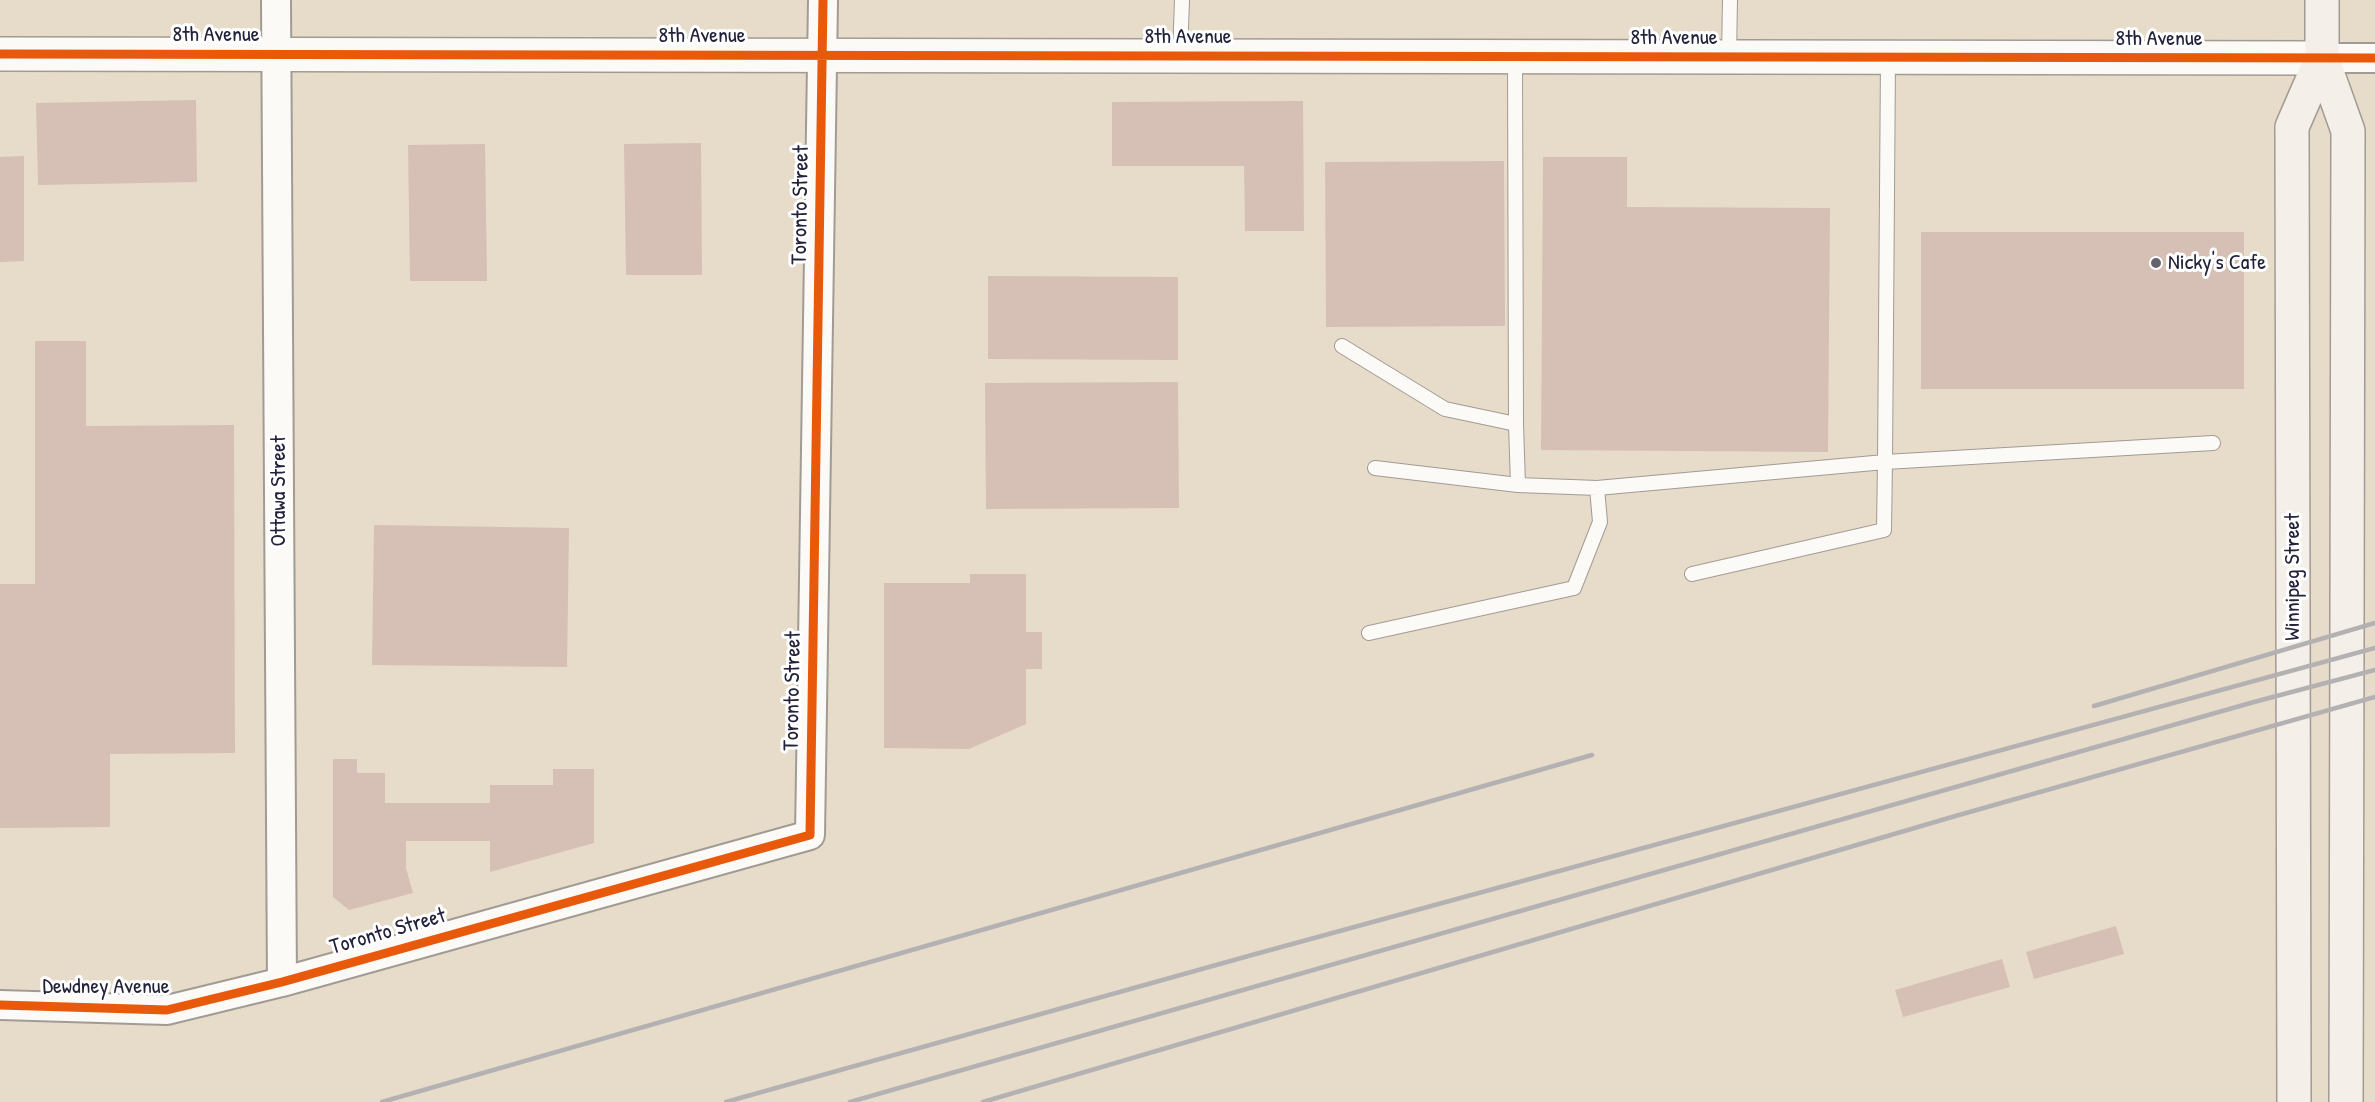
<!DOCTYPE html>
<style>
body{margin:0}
canvas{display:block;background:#e7dbca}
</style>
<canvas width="2375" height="1102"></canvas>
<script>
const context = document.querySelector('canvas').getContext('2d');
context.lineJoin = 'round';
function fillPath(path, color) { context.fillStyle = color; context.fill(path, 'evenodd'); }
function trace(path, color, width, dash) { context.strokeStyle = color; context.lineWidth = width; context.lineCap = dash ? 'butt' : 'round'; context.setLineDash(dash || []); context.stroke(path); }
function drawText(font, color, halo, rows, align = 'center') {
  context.font = font + ' "Patrick Hand",sans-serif'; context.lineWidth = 6; context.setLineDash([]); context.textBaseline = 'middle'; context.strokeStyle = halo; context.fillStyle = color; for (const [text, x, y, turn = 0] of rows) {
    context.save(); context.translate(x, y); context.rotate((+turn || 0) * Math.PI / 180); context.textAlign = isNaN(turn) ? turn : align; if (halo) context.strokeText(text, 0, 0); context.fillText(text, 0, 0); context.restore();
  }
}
const building = new Path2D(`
 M 196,100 L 197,182 L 38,185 L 36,103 Z
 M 1303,101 L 1304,231 L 1245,231 L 1244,166 L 1112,166 L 1112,102 Z
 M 701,143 L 702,275 L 626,275 L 624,144 Z
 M 485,144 L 487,281 L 410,281 L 408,145 Z
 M 24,156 L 24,261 L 0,262 L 0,157 Z
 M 1543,157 L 1627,157 L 1627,207 L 1830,208 L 1828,452 L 1541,450 Z
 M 1504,161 L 1505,326 L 1326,327 L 1325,162 Z
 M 1921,232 L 2244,232 L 2244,389 L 1921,389 Z
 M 988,276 L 1178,277 L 1178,360 L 988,359 Z
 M 35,341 L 86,341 L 86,426 L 234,425 L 235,753 L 110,754 L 110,827 L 0,828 L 0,584 L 35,584 Z
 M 1178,382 L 1179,508 L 986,509 L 985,383 Z
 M 374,525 L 569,528 L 567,667 L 372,665 Z
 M 970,574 L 1026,574 L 1026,632 L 1042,632 L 1042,669 L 1026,669 L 1026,724 L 969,749 L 884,748 L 884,583 L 970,583 Z
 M 333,759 L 357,759 L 357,773 L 385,773 L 385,803 L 490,803 L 490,785 L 553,785 L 553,769 L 594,769 L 594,843 L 490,872 L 490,841 L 406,841 L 406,868 L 413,893 L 349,910 L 333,897 Z
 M 2116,926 L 2124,954 L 2034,979 L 2026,952 Z
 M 2002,959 L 2010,987 L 1903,1017 L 1895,990 Z`);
const service = new Path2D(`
 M 1180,56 L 1182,0
 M 1515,57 L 1516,424 L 1518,485 L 1597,488 L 1885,462 L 1884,530 L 1692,574
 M 1729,57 L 1730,0
 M 1888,58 L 1885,462 L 2213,443
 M 1342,346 L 1445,409 L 1516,424
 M 1375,468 L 1518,485
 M 1369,633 L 1574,588 L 1600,522 L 1597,488`);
const minor = new Path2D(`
 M 276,0 L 282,982
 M 2322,58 L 2375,58
 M 0,1005 L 167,1010 L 282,982 L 810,835 L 823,0`);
const tertiary = new Path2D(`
 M 0,54 L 2322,58`);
const secondary = new Path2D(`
 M 2322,0 L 2322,58 L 2348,131 L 2346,1102
 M 2294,1102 L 2292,127 L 2322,58`);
const rail = new Path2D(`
 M 2094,706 L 2375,623
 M 382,1102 L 1592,755
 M 726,1102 L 1252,955 L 2375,648
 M 850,1102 L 2254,702 L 2375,670
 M 983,1102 L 1952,817 L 2375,697`);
const cycleway = new Path2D(`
 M 0,54 L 2375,58
 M 0,1005 L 167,1010 L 282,982 L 810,835 L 823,0`);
const markers = [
 [2156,263,6,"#67636d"]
];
const streetNames = [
 ["8th Avenue",216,35],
 ["8th Avenue",702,36],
 ["8th Avenue",1188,37],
 ["8th Avenue",1674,38],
 ["8th Avenue",2159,39],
 ["Toronto Street",801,205,-89],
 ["Ottawa Street",279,491,-90],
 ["Winnipeg Street",2293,577,-90],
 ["Toronto Street",793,691,-89],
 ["Toronto Street",388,932,-16],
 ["Dewdney Avenue",106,987]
];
const poiNames = [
 ["Nicky's Cafe",2168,263]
];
fillPath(building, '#d6c0b6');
trace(service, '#a29b94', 16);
trace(minor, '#a29b94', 32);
trace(tertiary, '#a29b94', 36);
trace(secondary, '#a29b94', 36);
trace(service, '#fbfaf7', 14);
trace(minor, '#fbfaf7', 28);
trace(tertiary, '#fbfaf7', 33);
trace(secondary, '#f4efe9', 33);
trace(rail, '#b3b1b2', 4.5);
trace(cycleway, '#e8590c', 9);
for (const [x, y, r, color] of markers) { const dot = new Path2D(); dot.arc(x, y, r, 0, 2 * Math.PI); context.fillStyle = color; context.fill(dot); trace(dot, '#fff', 2); }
drawText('22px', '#22223b', '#fff', streetNames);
drawText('22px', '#22223b', '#fff', poiNames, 'left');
</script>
